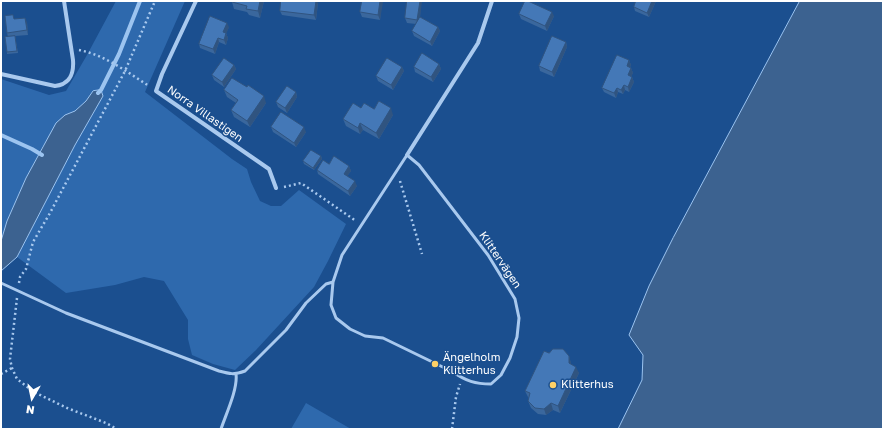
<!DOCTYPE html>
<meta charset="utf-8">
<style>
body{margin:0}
#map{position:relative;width:884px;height:430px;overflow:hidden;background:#1b4f8f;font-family:"Golos Text",sans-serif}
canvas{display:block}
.frame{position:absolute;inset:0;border:2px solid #fff;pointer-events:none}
.north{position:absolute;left:12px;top:378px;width:40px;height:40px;-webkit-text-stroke:3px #1b4f8f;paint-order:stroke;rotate:189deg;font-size:11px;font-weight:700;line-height:16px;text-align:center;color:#fff}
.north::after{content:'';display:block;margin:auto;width:14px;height:18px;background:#fff;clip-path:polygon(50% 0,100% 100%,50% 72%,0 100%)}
</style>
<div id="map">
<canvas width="884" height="430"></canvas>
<div class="frame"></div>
<div class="north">N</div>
</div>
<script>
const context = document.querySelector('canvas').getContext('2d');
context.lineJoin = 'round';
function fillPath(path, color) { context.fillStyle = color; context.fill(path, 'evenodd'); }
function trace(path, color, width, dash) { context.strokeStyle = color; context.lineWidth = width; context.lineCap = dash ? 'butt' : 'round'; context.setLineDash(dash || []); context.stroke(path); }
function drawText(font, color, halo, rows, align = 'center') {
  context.font = font + ' "Golos Text",sans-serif'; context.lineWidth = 3; context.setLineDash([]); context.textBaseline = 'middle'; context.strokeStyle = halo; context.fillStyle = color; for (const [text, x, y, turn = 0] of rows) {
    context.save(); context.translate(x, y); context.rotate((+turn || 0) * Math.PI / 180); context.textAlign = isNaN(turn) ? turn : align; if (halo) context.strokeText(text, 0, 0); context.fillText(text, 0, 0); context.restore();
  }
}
const green = new Path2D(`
 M 116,1 L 185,1 L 145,92 L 232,159 L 247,169 L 251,182 L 260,201 L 271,206 L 281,206 L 299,190 L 346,224 L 328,261 L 314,287 L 256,350 L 235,370 L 213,364 L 192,355 L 188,339 L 188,320 L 164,281 L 144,277 L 115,285 L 66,293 L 17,257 L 75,145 L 103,96 L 101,90 L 93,91 L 86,101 L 75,112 L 65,115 L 43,146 L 26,178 L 7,221 L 1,241 L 1,79 L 49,95 L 66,91 L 87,55 Z
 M 306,403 L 351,429 L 291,429 Z`);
const water = new Path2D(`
 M 800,1 L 883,1 L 883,429 L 618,429 L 642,380 L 643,355 L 629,335 L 649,286 L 673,238 Z
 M 101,90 L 103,96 L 75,145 L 17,257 L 1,271 L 1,241 L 7,221 L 26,178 L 56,123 L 65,115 L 75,111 L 86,101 L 93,91 Z`);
const stream = new Path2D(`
 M 98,93 L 101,90 L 119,54 L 140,1
 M 1,135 L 32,149 L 42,155`);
const path = new Path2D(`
 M 79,50 C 105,55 127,72 149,86
 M 400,181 L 422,254
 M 284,187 L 301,183 L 356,221
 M 19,283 L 20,277 L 26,269 L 33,242 L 50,213 L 125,71 L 155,1
 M 17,298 L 10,359 L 12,368 L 17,379 L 34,392 L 67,408 L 106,423 L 117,429
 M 1,374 L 12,368
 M 452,429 L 456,397 L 460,384`);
const service = new Path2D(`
 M 407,155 L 419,165 L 488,255 L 515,299 L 519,318 L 517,337 L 510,358 L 501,375 L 491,384 C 475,384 466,381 453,372 L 383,338 L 365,336 L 350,329 L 336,318 L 331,305 L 333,282 L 342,255 Z
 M 1,283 L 66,313 L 219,371 C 230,374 234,375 245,371 L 286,330 L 306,303 L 326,284 L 333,282
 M 221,429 C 226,414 238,389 236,374`);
const minor = new Path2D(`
 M 196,1 L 162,74 L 156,91 L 269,169 L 276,188
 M 1,74 L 55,86 C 70,84 74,74 73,60 L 64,1
 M 407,155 L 478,43 L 492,1`);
const wall = new Path2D(`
 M 232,1 L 264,1 L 260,18 L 249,15 L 247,12 L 234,9 L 232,2 Z
 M 362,1 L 382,1 L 380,20 L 362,17 L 360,12 Z
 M 407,1 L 421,1 L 420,18 L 438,27 L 440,31 L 432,46 L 414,36 L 412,31 L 416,24 L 407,23 L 405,18 Z
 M 636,1 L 656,1 L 649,17 L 635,11 L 634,7 Z
 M 318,3 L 316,20 L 282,15 L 280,11 Z
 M 519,14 L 554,16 L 547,31 L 521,19 Z
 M 15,19 L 27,22 L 28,35 L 15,36 L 18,53 L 7,54 L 7,52 L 8,37 L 7,33 Z
 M 229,27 L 226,33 L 228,38 L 226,45 L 219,42 L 215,54 L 200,48 L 199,44 Z
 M 566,42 L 567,47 L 554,77 L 540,71 L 539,66 Z
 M 629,60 L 631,65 L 630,67 L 631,68 L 633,73 L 631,76 L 632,77 L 634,82 L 629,92 L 625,90 L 623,94 L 618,92 L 616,98 L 604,92 L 602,88 Z
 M 439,64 L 441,69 L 433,82 L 415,72 L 414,67 Z
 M 234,65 L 236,69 L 224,87 L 214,80 L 212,75 Z
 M 402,67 L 404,71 L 393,90 L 378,81 L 376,76 Z
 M 224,90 L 266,103 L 250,127 L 234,117 L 231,110 L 236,103 L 227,97 Z
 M 296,92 L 297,97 L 287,113 L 278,107 L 276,102 Z
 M 361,108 L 374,109 L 393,115 L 379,139 L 363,130 L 360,134 L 346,126 L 343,119 Z
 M 271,127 L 306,132 L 296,147 L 273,132 Z
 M 321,156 L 322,159 L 314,170 L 304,164 L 303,161 Z
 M 329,164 L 349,166 L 351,171 L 347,176 L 357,186 L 350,196 L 318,174 L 317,170 Z
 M 549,353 L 569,356 L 571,364 L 579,373 L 560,413 L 553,410 L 546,415 L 538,414 L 531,408 L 528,401 L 529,398 L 528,397 L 525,391 Z`);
const shadedWall = new Path2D(`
 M 260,1 L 264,1 L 260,18 L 258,11 Z
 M 316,1 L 317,1 L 318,3 L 316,20 L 314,15 Z
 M 380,1 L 382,1 L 383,2 L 380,20 L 378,15 Z
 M 420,1 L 421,1 L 422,2 L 419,24 L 417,20 Z
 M 652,1 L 656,1 L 649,17 L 647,13 Z
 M 552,12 L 554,16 L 547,31 L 545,26 Z
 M 25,18 L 27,22 L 28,35 L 27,30 Z
 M 227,23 L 229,27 L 225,37 L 223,32 Z
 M 438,27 L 440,31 L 432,46 L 430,42 Z
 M 226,33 L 228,38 L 226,45 L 224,40 Z
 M 218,38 L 219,42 L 215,54 L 213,49 Z
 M 566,42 L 567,47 L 554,77 L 552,72 Z
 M 629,60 L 631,65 L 628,71 L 627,66 Z
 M 439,64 L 441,69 L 433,82 L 431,77 Z
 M 234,65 L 236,69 L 224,87 L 222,82 Z
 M 402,67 L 404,71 L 393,90 L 391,85 Z
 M 631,68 L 633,73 L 630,79 L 628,75 Z
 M 632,77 L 634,82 L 629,92 L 628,87 Z
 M 624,85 L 625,90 L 623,94 L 621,90 Z
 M 617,88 L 618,92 L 616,98 L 614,93 Z
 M 296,92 L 297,97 L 287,113 L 285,108 Z
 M 264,96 L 266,103 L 250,127 L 247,121 Z
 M 391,108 L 393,115 L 379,139 L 376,133 Z
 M 360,123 L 363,130 L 360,134 L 358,128 Z
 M 304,127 L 306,132 L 296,147 L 294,143 Z
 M 321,156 L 322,159 L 314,170 L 313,168 Z
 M 349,166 L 351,171 L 346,178 L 344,174 Z
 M 355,181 L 357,186 L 350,196 L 348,191 Z
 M 569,356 L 571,363 L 571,369 L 569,363 Z
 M 576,367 L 579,373 L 560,413 L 558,406 Z
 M 551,403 L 553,410 L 546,415 L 544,409 Z`);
const building = new Path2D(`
 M 232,1 L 260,1 L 258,11 L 246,9 L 247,6 L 232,2 Z
 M 281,1 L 316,1 L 314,15 L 280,11 Z
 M 362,1 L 380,1 L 378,15 L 360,12 Z
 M 407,1 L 420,1 L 417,20 L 405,18 Z
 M 525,1 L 528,1 L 552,12 L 545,26 L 519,14 Z
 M 636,1 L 652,1 L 647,13 L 634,7 Z
 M 13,15 L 14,19 L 25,18 L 27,30 L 7,33 L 5,16 Z
 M 210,16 L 227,23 L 223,32 L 226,33 L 224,40 L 218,38 L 213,49 L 199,44 Z
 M 420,17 L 438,27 L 430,42 L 412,31 Z
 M 15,36 L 17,51 L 7,52 L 5,37 Z
 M 552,36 L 566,42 L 552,72 L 539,66 Z
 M 422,53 L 439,64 L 431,77 L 414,67 Z
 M 617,55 L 629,60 L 627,66 L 631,68 L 628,75 L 632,77 L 628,87 L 624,85 L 621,90 L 617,88 L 614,93 L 602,88 Z
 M 224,58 L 234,65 L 222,82 L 212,75 Z
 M 387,58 L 402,67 L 391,85 L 376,76 Z
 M 232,78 L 247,87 L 248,85 L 264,96 L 247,121 L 231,110 L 238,100 L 224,90 Z
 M 287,86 L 296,92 L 285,108 L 276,102 Z
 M 379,101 L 391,108 L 376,133 L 360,123 L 358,128 L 343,119 L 353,103 L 361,108 L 364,103 L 374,109 Z
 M 281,112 L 304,127 L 294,143 L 271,127 Z
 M 311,150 L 321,156 L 313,168 L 303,161 Z
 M 334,156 L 349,166 L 344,174 L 355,181 L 348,191 L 317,170 L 323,160 L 329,164 Z
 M 553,349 L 563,349 L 569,356 L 569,363 L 576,367 L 558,406 L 551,403 L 544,409 L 535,408 L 528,401 L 530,393 L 525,391 L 544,351 L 549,353 Z`);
const markers = [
 [435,364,4,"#ffd166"],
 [553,385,4,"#ffd166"]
];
const streetNames = [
 ["Norra Villastigen",205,114,35],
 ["Klittervägen",500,260,56]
];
const poiNames = [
 ["Ängelholm",443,358],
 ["Klitterhus",443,371],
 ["Klitterhus",561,385]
];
fillPath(green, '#2e69ad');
fillPath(water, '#3c6290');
trace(water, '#9cc4f0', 1);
trace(stream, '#9cc4f0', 4);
trace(path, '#a9c9ee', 2.5, [2, 3]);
trace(service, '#a9c9ee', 3);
trace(minor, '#a9c9ee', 4);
fillPath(wall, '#3a679d');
fillPath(shadedWall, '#305480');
fillPath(building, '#4478b7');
trace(building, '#305480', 1);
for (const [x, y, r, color] of markers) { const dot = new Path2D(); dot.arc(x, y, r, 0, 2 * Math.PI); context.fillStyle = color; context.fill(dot); trace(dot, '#1b4f8f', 1.5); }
drawText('11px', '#fff', '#1b4f8f', streetNames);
drawText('11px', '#fff', '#1b4f8f', poiNames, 'left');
</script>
